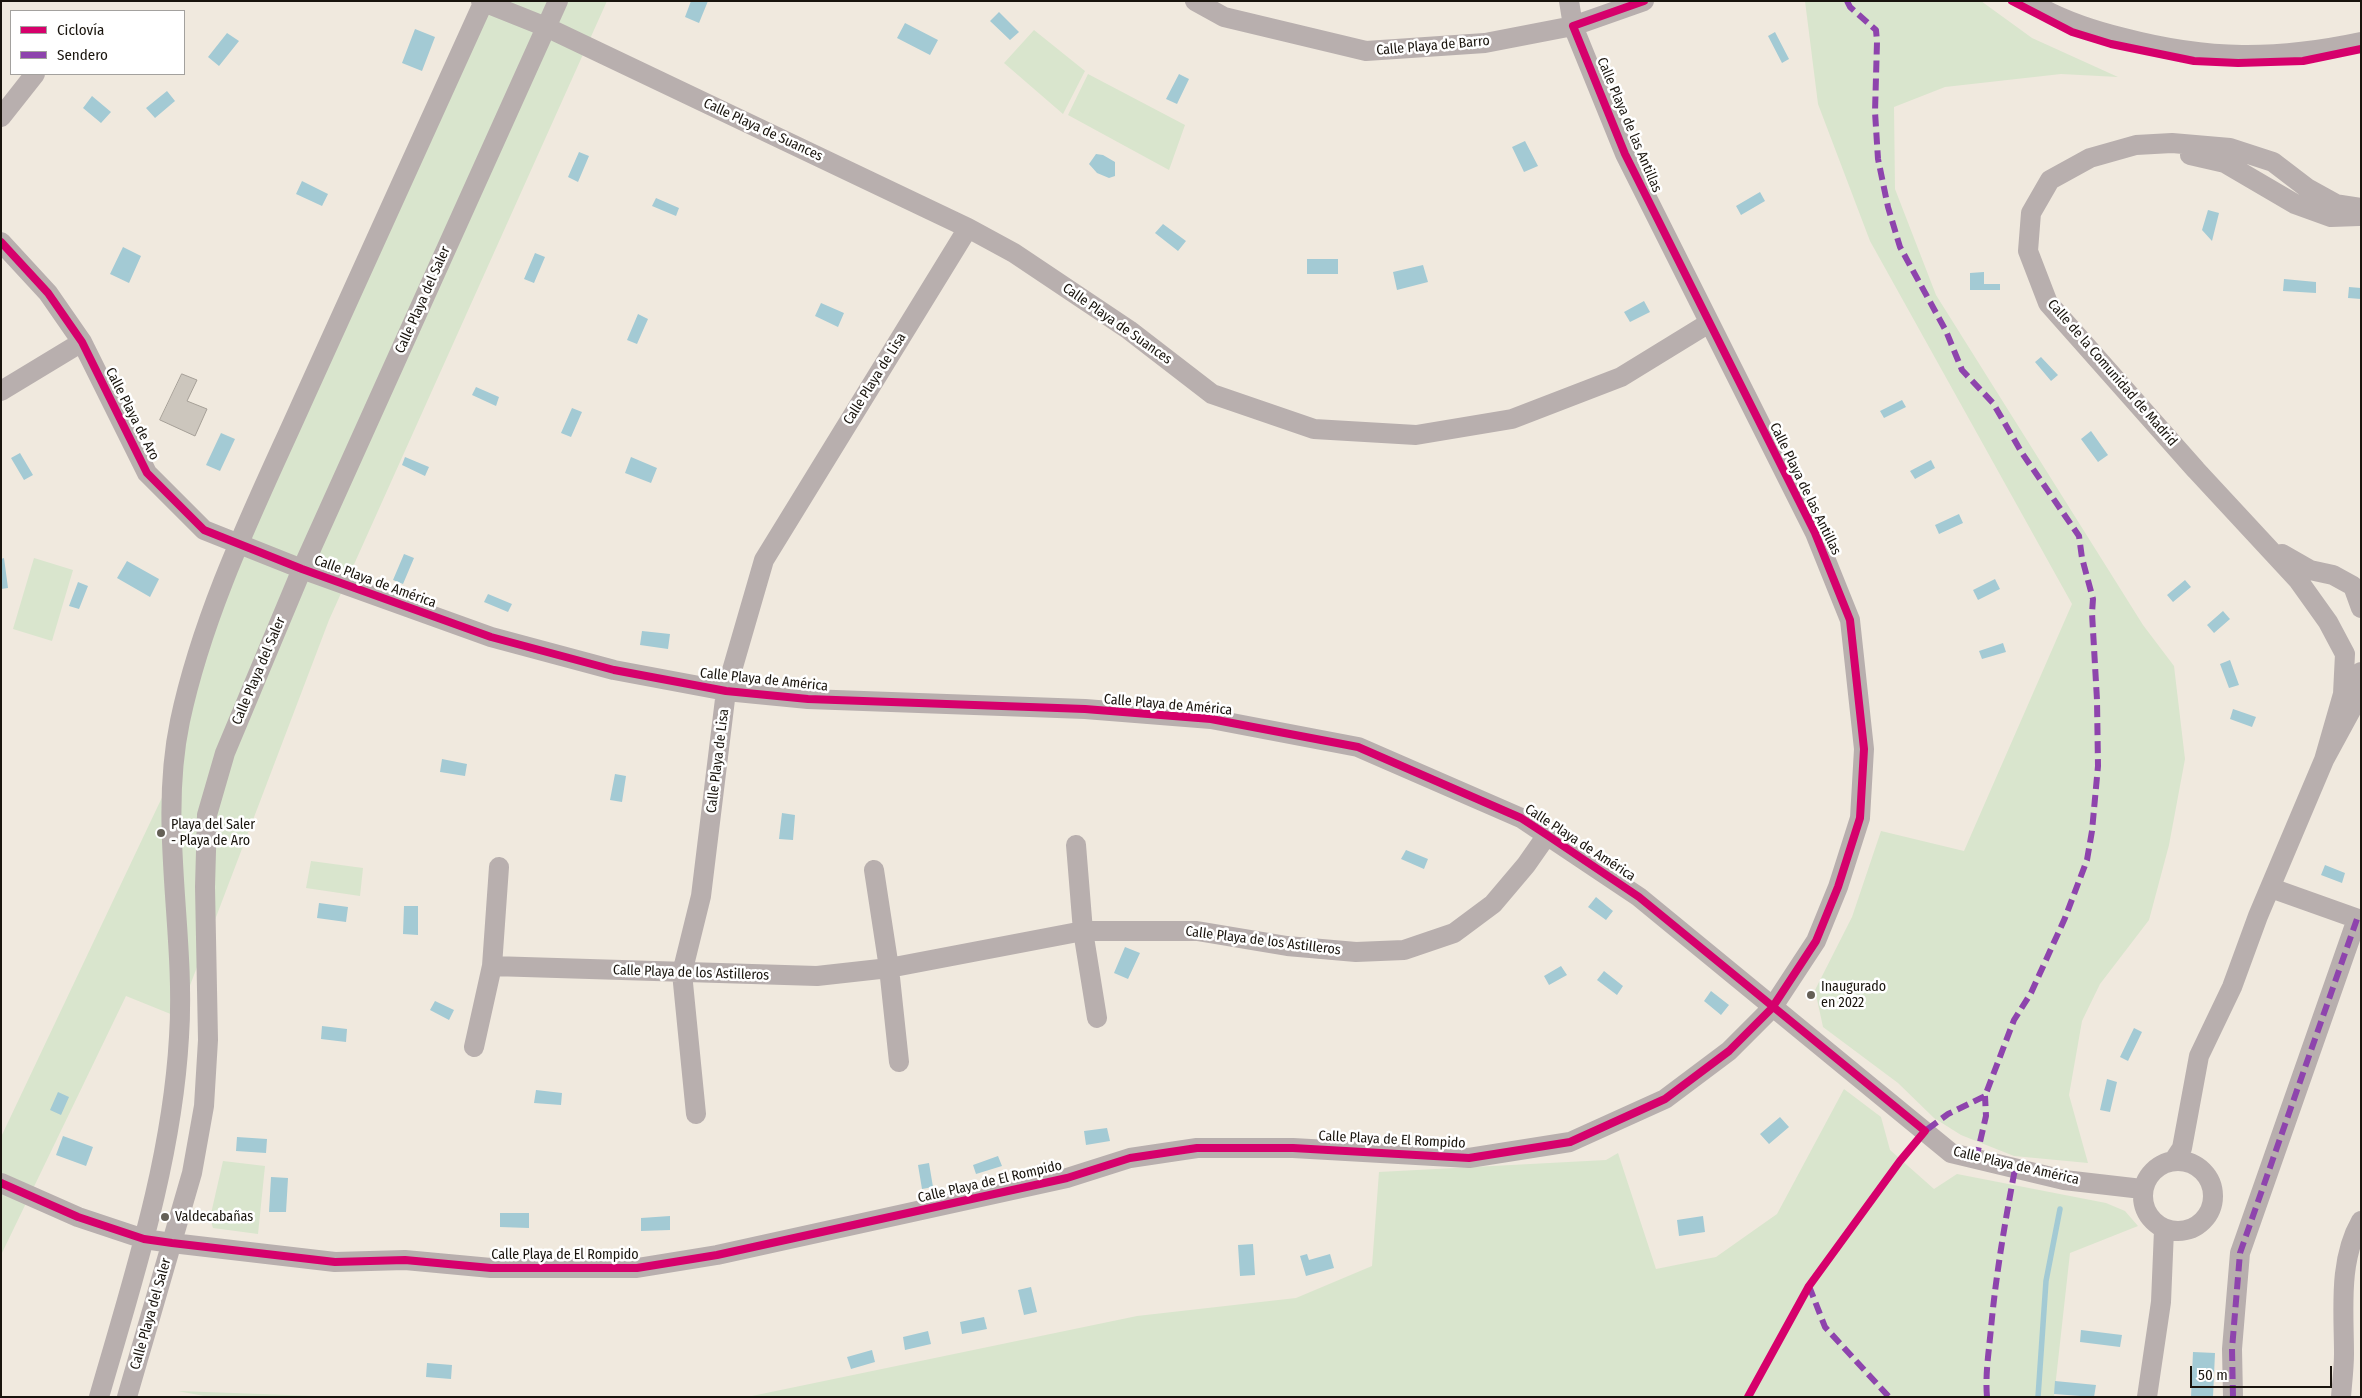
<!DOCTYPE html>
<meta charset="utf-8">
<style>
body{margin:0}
#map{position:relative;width:2362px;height:1398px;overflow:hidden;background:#f0e9de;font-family:"Fira Sans Condensed",sans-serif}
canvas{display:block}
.frame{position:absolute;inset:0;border:2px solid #19140d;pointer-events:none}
.legend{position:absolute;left:10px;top:10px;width:175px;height:65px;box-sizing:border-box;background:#fff;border:1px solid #a3a19e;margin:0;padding:6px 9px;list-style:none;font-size:15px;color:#19140d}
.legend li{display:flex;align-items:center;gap:10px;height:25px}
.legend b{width:25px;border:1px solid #a3a19e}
.scale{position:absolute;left:2190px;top:1366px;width:142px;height:22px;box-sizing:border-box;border:2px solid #19140d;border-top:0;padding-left:6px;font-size:15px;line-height:18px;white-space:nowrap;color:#19140d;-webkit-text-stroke:4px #fff;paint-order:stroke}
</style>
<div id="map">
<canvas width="2362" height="1398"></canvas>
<div class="frame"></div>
<ul class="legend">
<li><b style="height:6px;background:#d6006c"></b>Ciclovía</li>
<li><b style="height:6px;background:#8e44ad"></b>Sendero</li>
</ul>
<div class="scale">50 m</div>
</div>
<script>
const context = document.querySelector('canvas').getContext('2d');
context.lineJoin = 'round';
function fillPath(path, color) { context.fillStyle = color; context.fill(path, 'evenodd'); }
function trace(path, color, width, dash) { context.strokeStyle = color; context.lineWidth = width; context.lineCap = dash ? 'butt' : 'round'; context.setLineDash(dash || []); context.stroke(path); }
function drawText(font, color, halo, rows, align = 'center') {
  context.font = font + ' "Fira Sans Condensed",sans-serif'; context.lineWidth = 5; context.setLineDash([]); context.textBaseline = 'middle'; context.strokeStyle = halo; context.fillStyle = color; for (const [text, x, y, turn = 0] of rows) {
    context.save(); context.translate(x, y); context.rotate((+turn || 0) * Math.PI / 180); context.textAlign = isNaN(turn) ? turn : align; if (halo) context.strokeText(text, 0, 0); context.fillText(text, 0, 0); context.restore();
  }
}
const green = new Path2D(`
 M 479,1 L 607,1 L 329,620 L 178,1017 L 126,996 L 1,1255 L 1,1137 L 166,789 L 187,685 Z
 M 1805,1 L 1981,1 L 2032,38 L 2118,77 L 2061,74 L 1945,87 L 1894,107 L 1895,189 L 1936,295 L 2143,625 L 2174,666 L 2185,759 L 2169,845 L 2149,920 L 2100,984 L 2082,1021 L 2069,1095 L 2088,1163 L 2014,1156 L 1961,1135 L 1934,1118 L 1898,1083 L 1823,1027 L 1815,990 L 1852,917 L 1881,831 L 1964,851 L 2072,604 L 1870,241 L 1818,104 Z
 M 1034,30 L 1085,71 L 1063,114 L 1004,63 Z
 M 1088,74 L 1185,125 L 1169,170 L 1068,115 Z
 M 34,558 L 73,570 L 52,641 L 13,629 Z
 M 311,861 L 363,868 L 360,896 L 306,888 Z
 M 1844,1089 L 1881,1117 L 1890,1150 L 1934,1189 L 1957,1174 L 2106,1203 L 2125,1211 L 2138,1226 L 2070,1253 L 2054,1397 L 747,1397 L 1137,1316 L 1296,1298 L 1372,1266 L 1379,1172 L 1606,1160 L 1618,1153 L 1656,1269 L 1716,1257 L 1777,1214 Z
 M 223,1161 L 265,1166 L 258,1234 L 213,1228 L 210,1218 Z
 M 178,1391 L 342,1397 L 209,1397 Z`);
const water = new Path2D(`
 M 691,1 L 708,1 L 699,23 L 685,17 Z
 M 999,12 L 1019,32 L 1010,40 L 990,21 Z
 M 905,23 L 938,40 L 930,55 L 897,38 Z
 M 415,29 L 435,37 L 422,71 L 402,63 Z
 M 1775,32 L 1789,59 L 1782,63 L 1768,36 Z
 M 227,33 L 239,41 L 219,66 L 208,57 Z
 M 1179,74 L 1189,79 L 1177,104 L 1166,99 Z
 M 167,91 L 175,101 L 155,118 L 146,108 Z
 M 92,96 L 111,112 L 101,123 L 83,108 Z
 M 1525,141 L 1538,166 L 1524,172 L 1512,147 Z
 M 579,152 L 589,156 L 578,182 L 568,177 Z
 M 1096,154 L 1103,155 L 1115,162 L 1115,176 L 1109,178 L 1097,173 L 1089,164 Z
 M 302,181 L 328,194 L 322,206 L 296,194 Z
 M 1760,192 L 1765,201 L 1741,215 L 1736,206 Z
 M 656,198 L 679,208 L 676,216 L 652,206 Z
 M 2208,210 L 2219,213 L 2212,241 L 2202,230 Z
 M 1163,224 L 1186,241 L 1178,251 L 1155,233 Z
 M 123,247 L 141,256 L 129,283 L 110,274 Z
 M 535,253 L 545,257 L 534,283 L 524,279 Z
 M 1307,259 L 1338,259 L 1338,274 L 1307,274 Z
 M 1423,265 L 1428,282 L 1397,290 L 1393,272 Z
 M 1984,272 L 1984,284 L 2000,284 L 2000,290 L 1970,290 L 1970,273 Z
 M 2284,279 L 2316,282 L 2316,293 L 2283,291 Z
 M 2349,287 L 2361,288 L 2361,299 L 2348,298 Z
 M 1644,301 L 1650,312 L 1630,322 L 1624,312 Z
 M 821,303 L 844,313 L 838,327 L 815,316 Z
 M 638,314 L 648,319 L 637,344 L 627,340 Z
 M 2041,357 L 2058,375 L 2051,381 L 2035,362 Z
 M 476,387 L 499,397 L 496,406 L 472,395 Z
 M 1902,400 L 1906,407 L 1884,418 L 1880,411 Z
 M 572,408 L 582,412 L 571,437 L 561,433 Z
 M 2091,431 L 2108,455 L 2098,462 L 2081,439 Z
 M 221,433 L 235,439 L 220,471 L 206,465 Z
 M 20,453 L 33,475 L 24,480 L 11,458 Z
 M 405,457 L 429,467 L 425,476 L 402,465 Z
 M 631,457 L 657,468 L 651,483 L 625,473 Z
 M 1931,460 L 1935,468 L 1915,479 L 1910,471 Z
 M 1959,514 L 1963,523 L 1939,534 L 1935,525 Z
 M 404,554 L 414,558 L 403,584 L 393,580 Z
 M 4,558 L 8,588 L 1,589 L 1,559 Z
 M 127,561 L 159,579 L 150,597 L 117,578 Z
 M 1995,579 L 2000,589 L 1978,600 L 1973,590 Z
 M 2185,580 L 2191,587 L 2173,602 L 2167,595 Z
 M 78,582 L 88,586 L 79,609 L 69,606 Z
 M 488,594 L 512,604 L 508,612 L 484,602 Z
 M 2223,611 L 2230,619 L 2214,633 L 2207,625 Z
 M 642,631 L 670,634 L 668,649 L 640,645 Z
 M 2003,643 L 2006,652 L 1982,659 L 1979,651 Z
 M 2230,660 L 2239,685 L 2229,688 L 2220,664 Z
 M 2233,709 L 2256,717 L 2252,727 L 2230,719 Z
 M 442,759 L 467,764 L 465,776 L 440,772 Z
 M 615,774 L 626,776 L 622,802 L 610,800 Z
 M 782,813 L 795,815 L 793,840 L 779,839 Z
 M 1406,850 L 1428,859 L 1424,869 L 1401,859 Z
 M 2325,865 L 2345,873 L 2342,883 L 2321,875 Z
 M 1596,897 L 1613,911 L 1606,920 L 1588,907 Z
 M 319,903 L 348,907 L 346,922 L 317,918 Z
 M 404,906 L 418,906 L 418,935 L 403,934 Z
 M 1125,947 L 1140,953 L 1128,979 L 1114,973 Z
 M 1561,966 L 1567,975 L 1549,985 L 1544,976 Z
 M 1604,971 L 1623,986 L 1617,995 L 1597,980 Z
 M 1711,991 L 1729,1005 L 1721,1015 L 1704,1001 Z
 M 435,1001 L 454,1010 L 449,1020 L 430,1010 Z
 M 322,1026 L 347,1029 L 346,1042 L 321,1039 Z
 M 2134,1028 L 2142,1032 L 2128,1061 L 2120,1057 Z
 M 2107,1079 L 2117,1082 L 2110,1112 L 2100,1110 Z
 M 536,1090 L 562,1093 L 561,1105 L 534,1103 Z
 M 58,1092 L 69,1097 L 61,1115 L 50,1110 Z
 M 1780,1117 L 1789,1127 L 1769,1144 L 1760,1134 Z
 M 1107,1128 L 1110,1141 L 1086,1145 L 1084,1131 Z
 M 63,1136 L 93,1147 L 86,1166 L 56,1155 Z
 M 237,1137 L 267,1139 L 266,1153 L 236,1151 Z
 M 998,1156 L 1002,1166 L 976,1174 L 973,1165 Z
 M 929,1163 L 933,1187 L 922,1189 L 918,1165 Z
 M 271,1177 L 288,1178 L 286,1212 L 269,1212 Z
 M 500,1213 L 529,1213 L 529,1228 L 500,1227 Z
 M 670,1216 L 670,1230 L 641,1231 L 641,1218 Z
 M 1703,1216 L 1705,1232 L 1679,1236 L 1677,1220 Z
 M 1253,1244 L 1255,1275 L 1240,1276 L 1238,1245 Z
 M 1307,1254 L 1309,1260 L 1330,1254 L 1334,1268 L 1306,1276 L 1300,1256 Z
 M 1031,1287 L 1037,1312 L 1024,1315 L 1018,1290 Z
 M 984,1317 L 987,1329 L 962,1334 L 960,1322 Z
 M 2081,1330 L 2122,1335 L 2120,1347 L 2080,1342 Z
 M 928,1331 L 931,1344 L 905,1350 L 903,1337 Z
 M 872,1350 L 875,1362 L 851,1369 L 847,1357 Z
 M 2193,1352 L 2215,1353 L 2213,1397 L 2191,1397 Z
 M 427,1363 L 452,1365 L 451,1379 L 426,1377 Z
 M 2055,1381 L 2096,1385 L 2094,1397 L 2054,1394 Z`);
const stream = new Path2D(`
 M 2038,1397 L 2046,1281 L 2060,1209`);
const building = new Path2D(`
 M 182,374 L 197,380 L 187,401 L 207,409 L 195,436 L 160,420 Z`);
const street = new Path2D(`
 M 481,1 L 546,27 L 968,228 L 1014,253 L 1129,330 L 1212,394 L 1314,429 L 1416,435 L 1512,419 L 1621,377 L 1709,323
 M 1195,1 L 1224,17 L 1366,51 L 1485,43 L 1573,26 L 1644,1
 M 2029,1 C 2058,19 2091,30 2124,38 C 2208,60 2276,60 2361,42
 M 1,117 L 35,74
 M 2190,155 L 2225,163 L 2295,204 L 2331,217 L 2359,216
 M 1,242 L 48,293 L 82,342 L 147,473 L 204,530 L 302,569 L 491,637 L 614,670 L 726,691 L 808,699 L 1085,709 L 1211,719 L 1358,747 L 1521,818 L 1639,897 L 1951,1153 L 2064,1180 L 2142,1189
 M 1,391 L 82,342
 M 2282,554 L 2310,570 L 2333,575 L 2353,586 L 2361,608
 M 2324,760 L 2343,694 L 2345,654 L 2328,622 L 2298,580 L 2196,470 L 2048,303 L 2028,251 L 2031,213 L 2050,180 L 2090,158 L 2136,145 L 2172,143 L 2230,148 L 2273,162 L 2307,188 L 2336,204 L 2361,208
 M 1076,845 L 1083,931 L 1097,1018
 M 874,870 L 889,968 L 899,1062
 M 2271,888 L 2361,920
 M 492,966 L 817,976 L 889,968 L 1083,931 L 1197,931 L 1287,946 L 1356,952 L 1404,950 L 1454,933 L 1493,904 L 1526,865 L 1547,835
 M 474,1047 L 492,966 L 499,867
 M 696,1114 L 682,973 L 701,896 L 726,691 L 764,560 L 968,228
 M 2174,1160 L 2182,1148 L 2199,1056 L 2232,987 L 2258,916 L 2324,760 L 2356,701 L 2361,672
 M2143 1196a35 35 0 1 1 70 0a35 35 0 1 1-70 0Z
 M 1,1183 L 78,1217 L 144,1239 L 172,1243 L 335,1262 L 405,1260 L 491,1268 L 637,1268 L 717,1255 L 1067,1178 L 1130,1158 L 1197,1148 L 1293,1148 L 1469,1158 L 1570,1142 L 1665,1099 L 1729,1051 L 1772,1008 L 1816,941 L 1838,887 L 1860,818 L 1864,749 L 1850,620 L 1815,533 L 1625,154 L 1573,26 L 1569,1
 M 99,1397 C 133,1279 172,1161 179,1037 C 186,932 158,826 180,721 C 204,608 257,503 304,398 C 364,266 424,134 484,1
 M 127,1397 L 192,1173 L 204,1106 L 208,1040 L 205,887 L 207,815 L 225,753 L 302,569 L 558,1
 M 2147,1397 L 2161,1302 L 2164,1230
 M 2233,1397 L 2232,1349 L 2240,1253 L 2357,919
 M 2341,1397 C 2342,1383 2344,1368 2344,1354 C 2344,1310 2338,1261 2361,1221`);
const quiet = new Path2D(`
 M 1847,1 L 1850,7 L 1876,30 L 1877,42 L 1875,112 L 1878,159 L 1888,207 L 1900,247 L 1946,331 L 1962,370 L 1993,403 L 2022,453 L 2079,536 L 2082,558 L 2093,599 L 2092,613 L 2097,700 L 2098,766 L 2092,831 L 2087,860 L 2065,918 L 2031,993 L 2014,1020 L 1985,1096 L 1948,1114 L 1925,1131
 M 1976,1159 L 1986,1116 L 1985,1096
 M 1809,1286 L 1825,1327 L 1889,1397
 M 1987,1397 C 1985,1374 1989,1351 1991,1328 C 1996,1274 2005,1222 2015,1169
 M 2233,1397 L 2232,1349 L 2240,1253 L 2357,919`);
const cycleway = new Path2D(`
 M 2012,1 L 2072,32 L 2111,44 L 2194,61 L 2238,63 L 2303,61 L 2361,49
 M 1,242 L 48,293 L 82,342 L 147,473 L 204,530 L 302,569 L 491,637 L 614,670 L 726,691 L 808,699 L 1085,709 L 1211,719 L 1358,747 L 1521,818 L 1547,835 L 1639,897 L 1925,1131 L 1900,1161 L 1809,1286 L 1748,1397
 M 1,1183 L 78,1217 L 144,1239 L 172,1243 L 335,1262 L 405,1260 L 491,1268 L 637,1268 L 717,1255 L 1067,1178 L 1130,1158 L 1197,1148 L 1293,1148 L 1469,1158 L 1570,1142 L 1665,1099 L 1729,1051 L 1772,1008 L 1816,941 L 1838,887 L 1860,818 L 1864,749 L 1850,620 L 1815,533 L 1625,154 L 1573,26 L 1644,1`);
const markers = [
 [161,833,5,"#645f56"],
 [1811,995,5,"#645f56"],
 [165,1217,5,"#645f56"]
];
const streetNames = [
 ["Calle Playa de Barro",1433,46,-5],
 ["Calle Playa de las Antillas",1629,125,67],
 ["Calle Playa de Suances",763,130,25],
 ["Calle Playa del Saler",423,300,-66],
 ["Calle Playa de Suances",1117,324,35],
 ["Calle de la Comunidad de Madrid",2112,373,49],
 ["Calle Playa de Lisa",875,379,-58],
 ["Calle Playa de Aro",132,414,63],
 ["Calle Playa de las Antillas",1805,489,64],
 ["Calle Playa de América",375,582,20],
 ["Calle Playa del Saler",259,671,-67],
 ["Calle Playa de América",764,680,6],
 ["Calle Playa de América",1168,705,5],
 ["Calle Playa de Lisa",718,761,-83],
 ["Calle Playa de América",1580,843,33],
 ["Calle Playa de los Astilleros",1263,941,7],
 ["Calle Playa de los Astilleros",691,973,2],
 ["Calle Playa de El Rompido",1392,1140,3],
 ["Calle Playa de América",2016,1166,13],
 ["Calle Playa de El Rompido",990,1182,-13],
 ["Calle Playa de El Rompido",565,1255],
 ["Calle Playa del Saler",151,1314,-74]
];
const poiNames = [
 ["Playa del Saler",171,825],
 ["- Playa de Aro",171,841],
 ["Inaugurado",1821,987],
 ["en 2022",1821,1003],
 ["Valdecabañas",175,1217]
];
fillPath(green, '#d9e5cd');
fillPath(water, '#a3cad4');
trace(stream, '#a3cad4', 5.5);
fillPath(building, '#ccc6bd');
trace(building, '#a59f97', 1);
trace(street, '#b8afae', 20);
trace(quiet, '#8e44ad', 6, [12, 6]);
trace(cycleway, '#d6006c', 8);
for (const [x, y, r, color] of markers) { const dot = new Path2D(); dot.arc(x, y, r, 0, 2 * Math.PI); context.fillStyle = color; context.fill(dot); trace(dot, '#fff', 2); }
drawText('14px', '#19140d', '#fff', streetNames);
drawText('14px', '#19140d', '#fff', poiNames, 'left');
</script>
